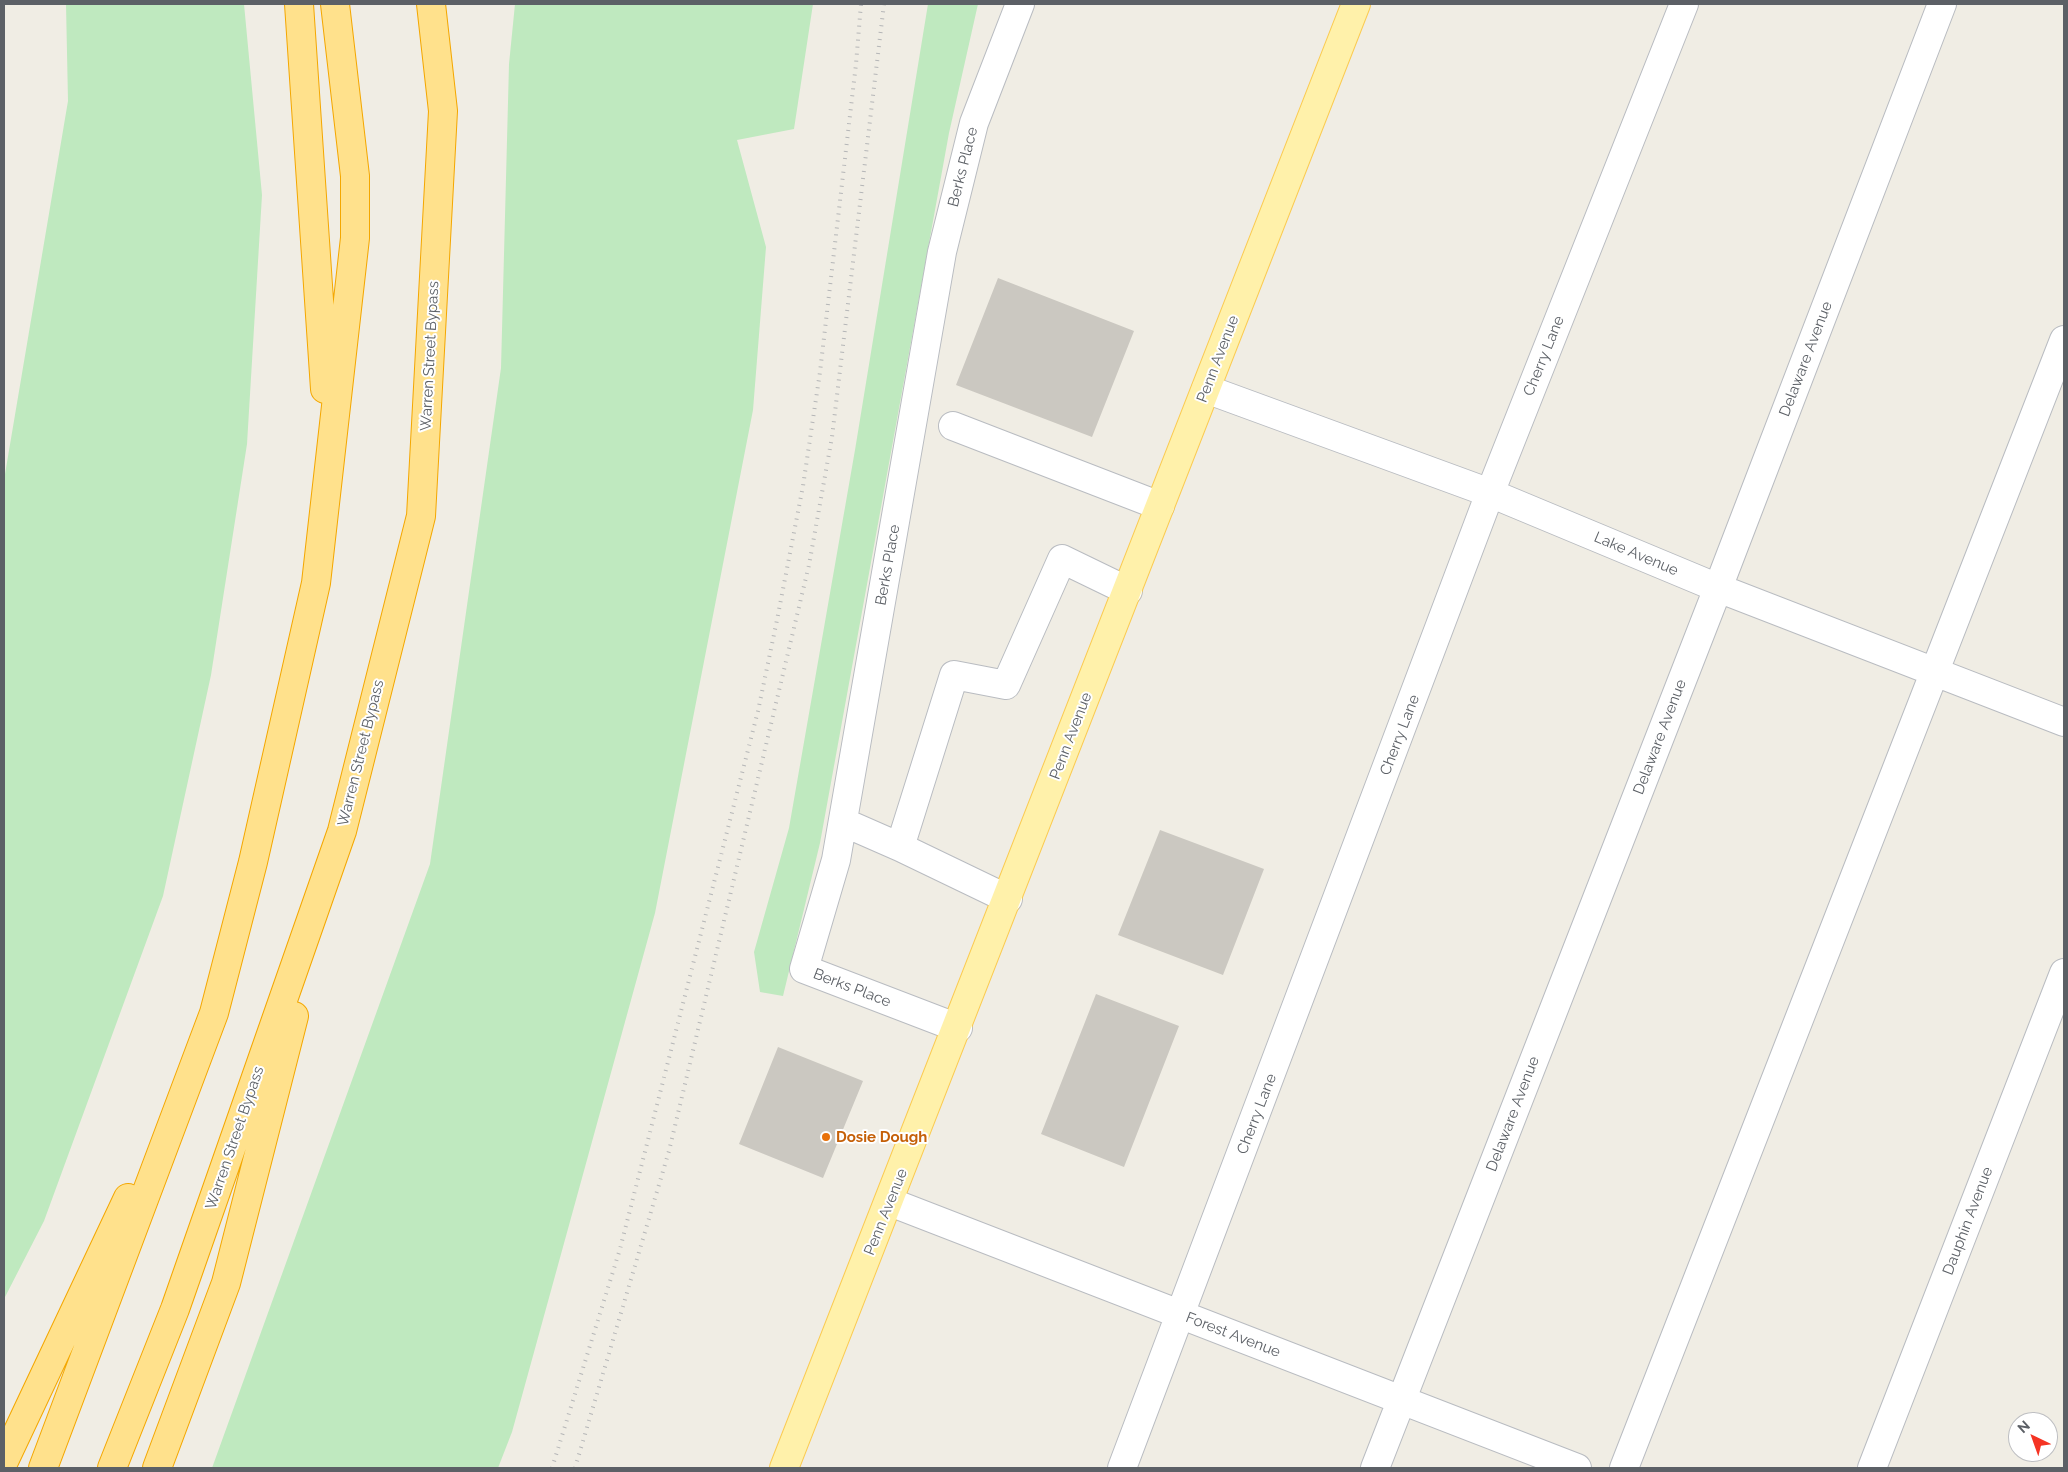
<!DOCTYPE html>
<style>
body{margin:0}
#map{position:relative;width:2068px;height:1472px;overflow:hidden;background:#f0ede4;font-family:Raleway,sans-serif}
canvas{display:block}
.frame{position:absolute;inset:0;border:5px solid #5c6066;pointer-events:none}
.north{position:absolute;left:2008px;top:1412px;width:50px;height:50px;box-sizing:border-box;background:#fff;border:1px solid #bebfc2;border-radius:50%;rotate:318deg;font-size:14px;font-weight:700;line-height:20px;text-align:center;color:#5c6066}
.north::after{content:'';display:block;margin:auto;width:18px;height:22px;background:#f53424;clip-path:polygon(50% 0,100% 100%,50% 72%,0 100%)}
</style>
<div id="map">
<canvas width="2068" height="1472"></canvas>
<div class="frame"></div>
<div class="north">N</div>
</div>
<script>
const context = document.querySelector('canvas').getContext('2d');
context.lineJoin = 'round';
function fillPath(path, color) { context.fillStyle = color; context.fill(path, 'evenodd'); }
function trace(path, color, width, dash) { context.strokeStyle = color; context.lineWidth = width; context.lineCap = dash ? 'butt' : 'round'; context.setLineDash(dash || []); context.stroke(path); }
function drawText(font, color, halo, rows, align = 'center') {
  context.font = font + ' Raleway,sans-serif'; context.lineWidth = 4; context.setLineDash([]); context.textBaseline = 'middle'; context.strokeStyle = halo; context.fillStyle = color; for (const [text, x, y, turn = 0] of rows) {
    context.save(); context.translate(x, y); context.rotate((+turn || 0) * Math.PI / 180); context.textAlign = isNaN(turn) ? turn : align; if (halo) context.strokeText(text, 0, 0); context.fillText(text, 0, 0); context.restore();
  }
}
const green = new Path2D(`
 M 66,4 L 244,4 L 262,195 L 247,444 L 211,675 L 163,896 L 44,1221 L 4,1299 L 4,480 L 68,101 Z
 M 515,4 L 813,4 L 794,129 L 737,140 L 766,247 L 753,410 L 655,913 L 512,1432 L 498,1468 L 212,1468 L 430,864 L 501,368 L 509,64 Z
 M 928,4 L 978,4 L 949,133 L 820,843 L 783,996 L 760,992 L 754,952 L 789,828 L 855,450 Z`);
const building = new Path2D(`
 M 998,278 L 1134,331 L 1092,437 L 956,385 Z
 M 1160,830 L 1264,869 L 1223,975 L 1118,935 Z
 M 1096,994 L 1179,1026 L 1124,1167 L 1041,1134 Z
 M 778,1047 L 863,1081 L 823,1178 L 739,1144 Z`);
const minor = new Path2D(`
 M 1206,389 L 1490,493 L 1718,588 L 2064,722
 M 953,426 L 1160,506
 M 843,822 L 900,847
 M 1008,899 L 900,847 L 954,675 L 1006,685 L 1062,559 L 1128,591
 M 958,1028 L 804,969 L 836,860 L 942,252 L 974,123 L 1020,4
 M 890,1202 L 1577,1468
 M 1122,1468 L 1490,493 L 1684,4
 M 1375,1468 L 1718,588 L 1942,4
 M 1624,1468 L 2064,340
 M 1872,1468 L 2064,973`);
const major = new Path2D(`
 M 784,1468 L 1356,4`);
const highway = new Path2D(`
 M 299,4 L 325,389
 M 4,1461 L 128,1198
 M 43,1468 L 214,1013 L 253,862 L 316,583 L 355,238 L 355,176 L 335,4
 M 112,1468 L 175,1309 L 342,831 L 421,516 L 443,111 L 431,4
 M 157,1468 L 226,1283 L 294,1016`);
const rail = new Path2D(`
 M 552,1468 L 620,1249 L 758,711 L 777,620 L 803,486 L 820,372 L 856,64 L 861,4
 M 575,1468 L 669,1151 L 809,565 L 832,437 L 884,4`);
const markers = [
 [826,1137,5,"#e8710a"]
];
const streetNames = [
 ["Berks Place",963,167,-76],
 ["Warren Street Bypass",430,356,-87],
 ["Cherry Lane",1544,356,-68],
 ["Penn Avenue",1218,359,-69],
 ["Delaware Avenue",1806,359,-69],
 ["Lake Avenue",1636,554,23],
 ["Berks Place",888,565,-80],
 ["Cherry Lane",1400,735,-69],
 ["Penn Avenue",1071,736,-69],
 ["Delaware Avenue",1660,737,-69],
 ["Warren Street Bypass",361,753,-76],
 ["Berks Place",852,988,21],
 ["Cherry Lane",1257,1114,-69],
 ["Delaware Avenue",1513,1114,-69],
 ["Warren Street Bypass",235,1138,-71],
 ["Penn Avenue",886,1212,-68],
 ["Dauphin Avenue",1968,1221,-69],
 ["Forest Avenue",1233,1335,21]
];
const foodNames = [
 ["Dosie Dough",836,1137]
];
fillPath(green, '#bfe9bf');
fillPath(building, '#cbc8c1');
trace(minor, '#b9bcc1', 30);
trace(major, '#fbcb51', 30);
trace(highway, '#f4a700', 30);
trace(minor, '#fff', 28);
trace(major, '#fff1aa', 28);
trace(highway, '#ffe18c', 28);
trace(rail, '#b5b6b7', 4, [1, 6]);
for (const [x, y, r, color] of markers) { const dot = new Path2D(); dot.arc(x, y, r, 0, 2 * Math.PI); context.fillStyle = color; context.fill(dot); trace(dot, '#fff', 2); }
drawText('15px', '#5c6066', '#fff', streetNames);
drawText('bold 15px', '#c56008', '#fff', foodNames, 'left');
</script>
